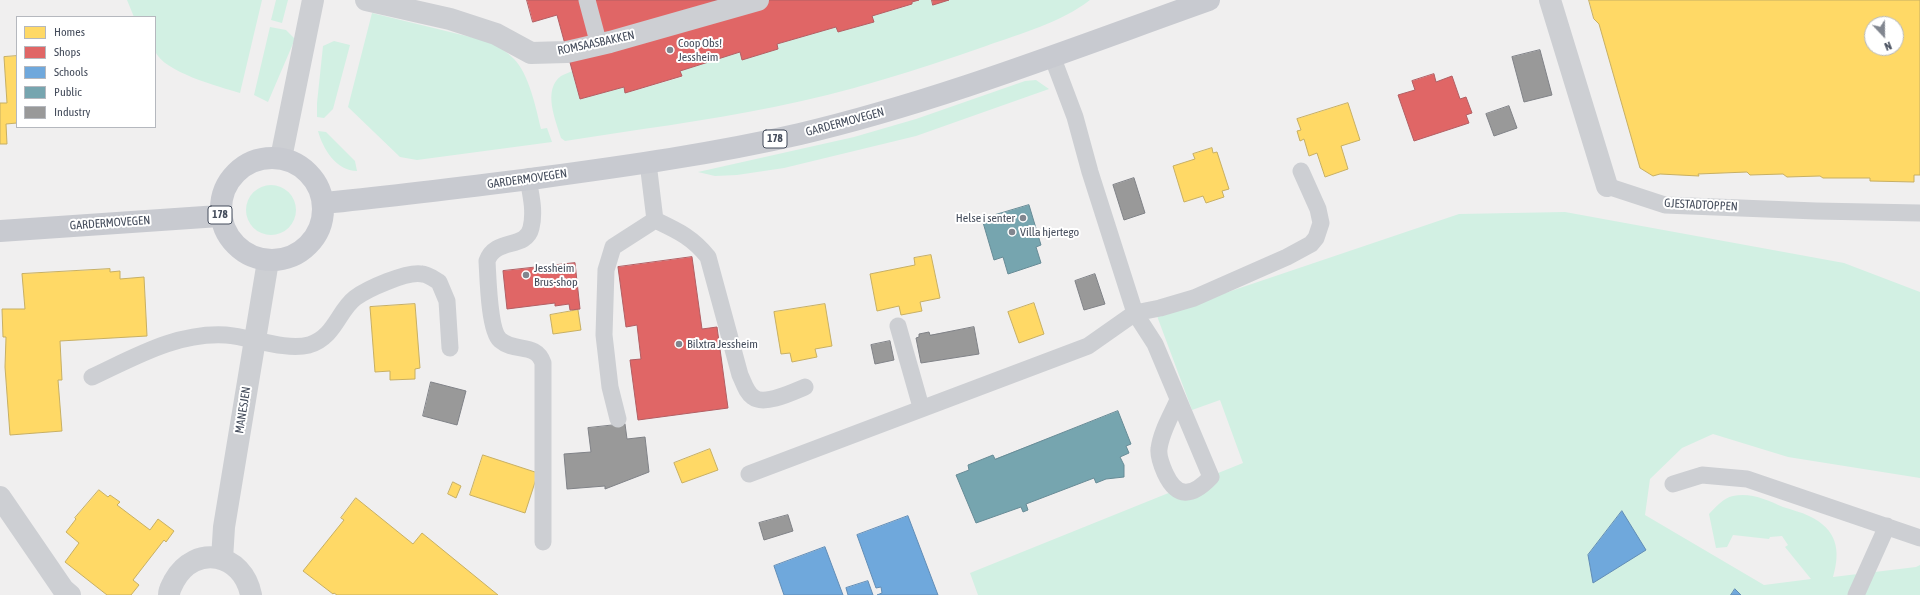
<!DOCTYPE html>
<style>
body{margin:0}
#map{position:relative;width:1920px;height:595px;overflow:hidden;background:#f0efef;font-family:"Asap Condensed",sans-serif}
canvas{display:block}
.legend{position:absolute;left:16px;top:16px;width:140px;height:112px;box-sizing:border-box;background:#fff;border:1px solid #b5b8be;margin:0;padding:5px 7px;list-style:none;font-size:12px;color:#454d5c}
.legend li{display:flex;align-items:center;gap:8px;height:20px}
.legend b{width:20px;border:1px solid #b5b8be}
.north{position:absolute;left:1864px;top:16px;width:40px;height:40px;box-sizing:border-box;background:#fff;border:1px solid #b5b8be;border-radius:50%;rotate:158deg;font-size:11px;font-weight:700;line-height:16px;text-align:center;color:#454d5c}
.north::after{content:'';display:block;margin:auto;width:14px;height:18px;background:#81868f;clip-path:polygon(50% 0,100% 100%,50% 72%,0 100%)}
</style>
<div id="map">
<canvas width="1920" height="595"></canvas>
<ul class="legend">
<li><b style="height:11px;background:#ffd966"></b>Homes</li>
<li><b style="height:11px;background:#e06666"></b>Shops</li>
<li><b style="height:11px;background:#6fa8dc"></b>Schools</li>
<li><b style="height:11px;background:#76a5af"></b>Public</li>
<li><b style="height:11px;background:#999"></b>Industry</li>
</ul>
<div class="north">N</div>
</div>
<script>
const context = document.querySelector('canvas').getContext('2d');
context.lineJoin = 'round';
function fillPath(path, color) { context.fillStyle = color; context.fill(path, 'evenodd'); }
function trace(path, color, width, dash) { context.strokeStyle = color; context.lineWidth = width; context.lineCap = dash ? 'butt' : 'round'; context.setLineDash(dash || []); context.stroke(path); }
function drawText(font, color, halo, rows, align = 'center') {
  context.font = font + ' "Asap Condensed",sans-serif'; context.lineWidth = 4; context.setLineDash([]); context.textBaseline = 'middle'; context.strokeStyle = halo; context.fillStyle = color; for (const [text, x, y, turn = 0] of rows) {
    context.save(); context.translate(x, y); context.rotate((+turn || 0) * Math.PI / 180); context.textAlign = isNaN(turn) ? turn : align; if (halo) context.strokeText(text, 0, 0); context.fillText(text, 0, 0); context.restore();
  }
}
const green = new Path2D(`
 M 127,0 L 262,0 L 240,93 C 220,87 163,72 155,51 C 153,45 155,25 155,17 L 134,17 Z
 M 276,0 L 288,0 L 282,23 L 271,20 Z
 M 919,0 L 932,0 L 933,5 L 949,0 L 1090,0 C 1060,23 1022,33 986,46 C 917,70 845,93 774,107 C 705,121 634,130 565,141 L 561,138 C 556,121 542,90 561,76 C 564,74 569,73 572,71 L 580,99 L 624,87 L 626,93 L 682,77 L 680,71 L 740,52 L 742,60 L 778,49 L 777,44 L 836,27 L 838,32 L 874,22 L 872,16 L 912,5 L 912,2 Z
 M 372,13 L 491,42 C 499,47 507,52 514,59 C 529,74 536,108 541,129 L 547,128 L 552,142 L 417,160 L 400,157 L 348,107 Z
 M 270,27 L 286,30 L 295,39 L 268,102 L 254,95 Z
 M 334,41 L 350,45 L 333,109 L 324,118 L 317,117 L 317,103 L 323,46 Z
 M 1036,80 L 1049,89 L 916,136 L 784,168 L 737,175 L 715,176 L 698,172 L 854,137 L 916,119 L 1025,81 Z
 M 318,131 L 326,132 L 355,161 L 357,171 C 336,171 323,149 318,131 Z
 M246 210a25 25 0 1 1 50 0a25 25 0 1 1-50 0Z
 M 1565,212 L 1844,263 L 1920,292 L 1920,478 L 1788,457 L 1713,434 L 1682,448 L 1650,479 L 1645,515 L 1764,585 L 1811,579 L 1785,547 L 1788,545 L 1782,536 L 1770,537 L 1769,539 L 1733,535 L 1727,547 L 1716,548 L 1709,514 C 1716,507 1723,498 1733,496 C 1750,492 1768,500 1783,507 C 1792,510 1801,512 1809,516 C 1837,529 1841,550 1833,577 L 1916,567 L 1920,565 L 1920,595 L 978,595 L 970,573 L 1243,463 L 1220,400 L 1192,410 L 1157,316 L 1459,214 Z`);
const homes = new Path2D(`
 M 1589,0 L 1920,0 L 1920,175 L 1914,175 L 1914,182 L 1870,181 L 1870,178 L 1823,178 L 1820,176 L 1787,177 L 1783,174 L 1750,175 L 1747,172 L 1698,174 L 1699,176 L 1660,174 L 1653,176 L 1640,168 L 1599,24 L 1594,19 ZM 1872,24 L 1896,24 L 1896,48 L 1872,48 Z
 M 17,56 L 17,123 L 6,124 L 7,144 L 0,144 L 0,103 L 7,103 L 4,57 Z
 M 1348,103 L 1360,140 L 1341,146 L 1348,169 L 1325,177 L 1317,153 L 1309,156 L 1304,139 L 1300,141 L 1297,131 L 1301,130 L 1297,119 Z
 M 1212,148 L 1213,153 L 1217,152 L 1229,189 L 1222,191 L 1224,197 L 1206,203 L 1203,196 L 1184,202 L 1173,166 L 1195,159 L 1193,154 Z
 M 931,255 L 940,298 L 920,302 L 922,311 L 901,315 L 899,306 L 877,311 L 870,274 L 915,265 L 914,258 Z
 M 110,269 L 110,272 L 120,271 L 120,279 L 144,277 L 147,336 L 60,341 L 62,380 L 58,380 L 62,431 L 10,435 L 5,367 L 6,337 L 3,337 L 2,309 L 25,309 L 22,274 Z
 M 1034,303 L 1044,334 L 1019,343 L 1008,312 Z
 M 415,304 L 420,368 L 415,369 L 415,379 L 390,380 L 390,371 L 375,372 L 370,307 Z
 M 825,304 L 832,346 L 815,349 L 817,357 L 792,362 L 790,353 L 781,354 L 774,312 Z
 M 578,310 L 581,330 L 553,334 L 550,315 Z
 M 710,449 L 718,470 L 682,483 L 674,463 Z
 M 483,455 L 538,473 L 525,513 L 470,495 Z
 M 453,482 L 461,486 L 456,498 L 448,494 Z
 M 99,490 L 108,497 L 110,495 L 120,502 L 117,505 L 150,530 L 158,519 L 174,531 L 166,542 L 164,540 L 133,580 L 139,585 L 131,595 L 107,595 L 65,562 L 79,543 L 66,532 L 76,519 L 75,518 Z
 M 356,498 L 413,544 L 422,533 L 498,595 L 337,595 L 334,593 L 333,594 L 303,571 L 344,520 L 341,518 Z`);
const shops = new Path2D(`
 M 527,0 L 919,0 L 912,2 L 912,4 L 872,16 L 874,22 L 838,32 L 836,27 L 777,44 L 778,49 L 742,60 L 740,52 L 680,71 L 682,76 L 625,93 L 624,87 L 580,99 L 557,15 L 533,22 Z
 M 932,0 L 949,0 L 933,5 Z
 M 1434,74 L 1436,82 L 1452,76 L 1460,99 L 1466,97 L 1472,113 L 1466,115 L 1469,123 L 1414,141 L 1398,95 L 1415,90 L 1412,81 Z
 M 692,257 L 702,329 L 717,327 L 728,408 L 638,420 L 630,360 L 641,359 L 637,325 L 626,327 L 618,267 Z
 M 575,263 L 580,309 L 570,310 L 569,304 L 555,306 L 555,303 L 507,309 L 503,271 Z`);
const schools = new Path2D(`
 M 1622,511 L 1646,550 L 1593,583 L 1588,555 Z
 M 908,516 L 938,595 L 877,595 L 882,593 L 881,587 L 876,588 L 857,535 Z
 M 825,547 L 843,595 L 784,595 L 774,566 Z
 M 868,581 L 873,595 L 848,595 L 846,588 Z
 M 1735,589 L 1741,595 L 1731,595 Z`);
const public = new Path2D(`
 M 1029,205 L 1041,245 L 1036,247 L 1041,263 L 1008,274 L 1003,257 L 994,260 L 982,219 Z
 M 1118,411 L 1131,444 L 1126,446 L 1129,453 L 1120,457 L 1124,465 L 1124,477 L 1106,479 L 1096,483 L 1094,478 L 1026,504 L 1028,510 L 1023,512 L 1021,507 L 976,523 L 956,475 L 969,470 L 968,465 L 993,455 L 995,459 Z`);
const industry = new Path2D(`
 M 1540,50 L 1552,95 L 1524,102 L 1512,57 Z
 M 1509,106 L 1517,128 L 1494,136 L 1486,114 Z
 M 1134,178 L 1145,213 L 1124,220 L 1113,185 Z
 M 1095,274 L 1105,304 L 1084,310 L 1075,281 Z
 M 974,327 L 979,354 L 921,363 L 916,338 L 919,337 L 919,334 L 929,332 L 930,335 Z
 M 890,341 L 894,360 L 875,364 L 871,345 Z
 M 431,382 L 466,391 L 457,425 L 423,416 Z
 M 625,424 L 627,439 L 645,437 L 649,472 L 605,489 L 605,486 L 567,489 L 564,454 L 591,452 L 588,428 Z
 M 788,515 L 793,531 L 764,540 L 759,523 Z`);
const lane = new Path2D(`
 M 587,0 L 599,45
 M 1052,56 L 1075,117 L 1090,172 L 1135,313 L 1155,344 L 1211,477 C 1192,497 1177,499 1165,473 C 1162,466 1158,456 1159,449 C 1161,432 1171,416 1178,400
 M 528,179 C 531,195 535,212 531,228 C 526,250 495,237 487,261 C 488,277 489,330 500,340 C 515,353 536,342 543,363 L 543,542
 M 1607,186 L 1665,205 L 1816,211 L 1920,213
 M 655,220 C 678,231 692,237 708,257 L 740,375 C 744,383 746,392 753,397 C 764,406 793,392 805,387
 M 898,326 L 921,407
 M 92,377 C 135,357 177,332 226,335 C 251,337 285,351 309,345 C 335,337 338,311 355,298 C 367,289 407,271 422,274 C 427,274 434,279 439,282 L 447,301 L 450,348
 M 618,419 L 610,387 L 604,335 L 606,270 L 613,247 L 655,220 L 648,163
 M 749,474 L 1088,346 L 1135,313 L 1160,308 L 1194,298 L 1287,257 L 1311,244 L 1316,238 L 1321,223 L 1318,209 L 1301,171
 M 1673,484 L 1702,475 L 1747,479 L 1920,538
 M 1856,595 L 1887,526`);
const street = new Path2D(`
 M 366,0 L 450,19 L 496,34 L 531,53 L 567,52 L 610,42 L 758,0
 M 1550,0 L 1607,186
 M 281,158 L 313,0
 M 0,497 L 63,589 L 70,595
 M 222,559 L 224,527 L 268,261
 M 169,595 C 169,589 172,586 174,581 C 195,543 243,553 251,595`);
const primary = new Path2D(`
 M221 209a51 51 0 1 1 102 0a51 51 0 1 1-102 0Z
 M 324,203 C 395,196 466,187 538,178 C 626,166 713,154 800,134 C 940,101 1074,48 1209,0
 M 0,231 L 219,216`);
const markers = [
 [670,50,4,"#81868f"],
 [1023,218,4,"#81868f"],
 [1012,232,4,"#81868f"],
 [526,275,4,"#81868f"],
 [679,344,4,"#81868f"]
];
const shields = [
 [775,139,24],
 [220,215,24]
];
const shieldNames = [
 ["178",775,139],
 ["178",220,215]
];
const streetNames = [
 ["ROMSAASBAKKEN",596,43,-12],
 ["GARDERMOVEGEN",845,122,-15],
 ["GARDERMOVEGEN",527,179,-8],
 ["GJESTADTOPPEN",1701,205,3],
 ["GARDERMOVEGEN",110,223,-4],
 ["MANESJEN",243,410,-81]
];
const poiNames = [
 ["Coop Obs!",678,43],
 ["Jessheim",678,57],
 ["Helse i senter",1015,218,"right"],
 ["Villa hjertego",1020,232],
 ["Jessheim",534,268],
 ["Brus-shop",534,282],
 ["Bilxtra Jessheim",687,344]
];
fillPath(green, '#d2f0e3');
fillPath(homes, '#ffd966');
trace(homes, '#c7af63', 1);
fillPath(shops, '#e06666');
trace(shops, '#b25e63', 1);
fillPath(schools, '#6fa8dc');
trace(schools, '#628db6', 1);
fillPath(public, '#76a5af');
trace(public, '#678b96', 1);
fillPath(industry, '#999');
trace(industry, '#808287', 1);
trace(lane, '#cdcfd3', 17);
trace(street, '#cdcfd3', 22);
trace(primary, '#c8cad0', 22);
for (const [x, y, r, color] of markers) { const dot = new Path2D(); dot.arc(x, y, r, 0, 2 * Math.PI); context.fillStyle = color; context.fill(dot); trace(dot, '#fff', 1.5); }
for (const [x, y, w] of shields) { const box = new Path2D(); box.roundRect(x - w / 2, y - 9, w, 18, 3); context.fillStyle = '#fff'; context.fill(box); trace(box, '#454d5c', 1); }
drawText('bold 11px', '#454d5c', null, shieldNames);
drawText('12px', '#454d5c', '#fff', streetNames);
drawText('12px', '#454d5c', '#fff', poiNames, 'left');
</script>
